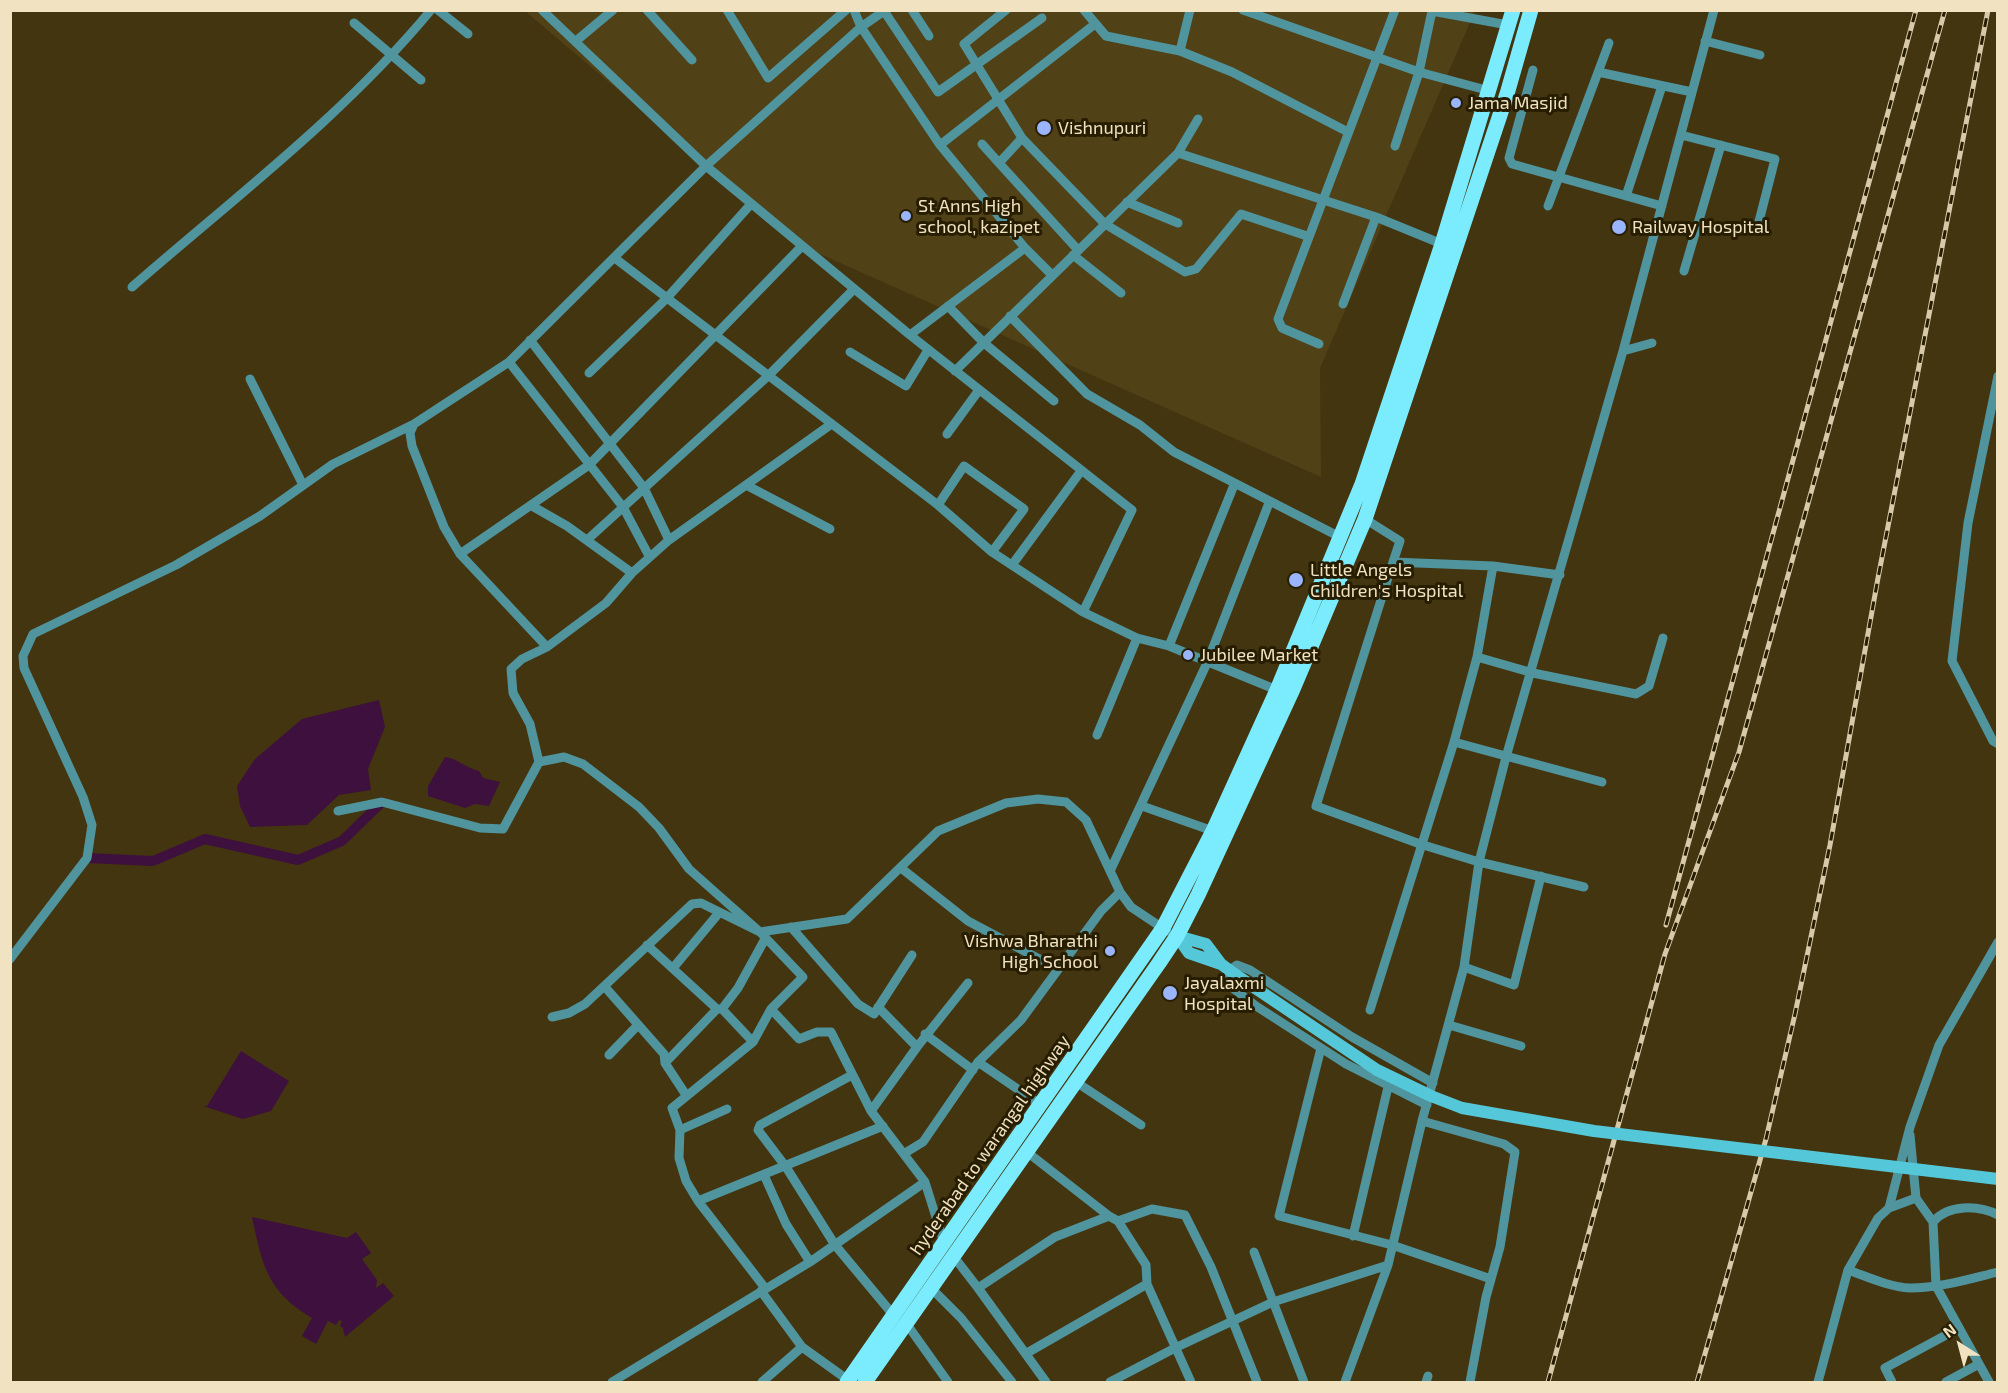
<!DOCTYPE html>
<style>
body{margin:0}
#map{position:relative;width:2008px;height:1393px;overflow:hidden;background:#433510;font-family:"Exo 2",sans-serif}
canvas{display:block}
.frame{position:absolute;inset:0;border:12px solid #f1e3c2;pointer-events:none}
.north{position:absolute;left:1930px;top:1315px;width:60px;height:60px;-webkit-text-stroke:4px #271d01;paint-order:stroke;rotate:324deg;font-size:16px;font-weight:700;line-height:24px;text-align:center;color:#f1e3c2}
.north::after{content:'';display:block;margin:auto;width:21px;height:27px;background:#f1e3c2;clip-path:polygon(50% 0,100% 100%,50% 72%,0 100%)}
</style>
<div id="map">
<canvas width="2008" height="1393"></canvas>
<div class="frame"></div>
<div class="north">N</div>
</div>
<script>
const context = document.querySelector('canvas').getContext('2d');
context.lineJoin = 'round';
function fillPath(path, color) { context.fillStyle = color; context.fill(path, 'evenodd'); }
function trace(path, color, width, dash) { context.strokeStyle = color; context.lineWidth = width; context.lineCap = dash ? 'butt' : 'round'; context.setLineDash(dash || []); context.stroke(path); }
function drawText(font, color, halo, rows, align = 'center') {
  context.font = font + ' "Exo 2",sans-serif'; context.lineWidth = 6; context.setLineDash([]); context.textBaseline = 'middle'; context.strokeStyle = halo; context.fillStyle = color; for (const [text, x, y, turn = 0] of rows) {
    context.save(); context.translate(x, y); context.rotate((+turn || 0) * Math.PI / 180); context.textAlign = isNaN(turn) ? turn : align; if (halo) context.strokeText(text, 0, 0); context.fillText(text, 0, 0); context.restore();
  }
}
const built = new Path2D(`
 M 525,11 L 1475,11 L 1320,368 L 1321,477 L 802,246 Z`);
const water = new Path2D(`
 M 379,700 L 385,727 L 368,769 L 371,790 L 339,795 L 307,825 L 250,827 L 240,806 L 237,786 L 255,759 L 302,719 Z
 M 445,757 C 459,759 465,768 479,771 L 483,778 L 500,782 L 489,806 L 475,804 L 465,808 L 428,796 L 428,786 Z
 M 241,1051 L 289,1081 L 271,1111 L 243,1119 L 203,1106 L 207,1106 Z
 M 252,1217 L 347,1238 L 356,1232 L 371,1253 L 362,1259 L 377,1280 L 376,1288 L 383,1283 L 394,1296 L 345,1337 L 343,1328 L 340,1326 L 342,1321 L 339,1320 L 336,1325 L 328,1321 L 316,1344 L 302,1336 L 312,1318 C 267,1292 262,1264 252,1217 Z`);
const canal = new Path2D(`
 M 87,858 L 153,861 L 205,839 L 298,860 L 342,841 L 382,802`);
const street = new Path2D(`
 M 438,10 L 468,34
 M 542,10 L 706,166 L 910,335 L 1132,510 L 1083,612 L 1137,638 L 1169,646 L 1277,690
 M 647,10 L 692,60
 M 727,10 L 768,78 L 846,10
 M 854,10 L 861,27 L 940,145
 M 912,10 L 929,36
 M 1006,10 L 964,44 L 1022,138 L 1105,224 L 1185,272 L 1196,269 L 1241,214 L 1307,236
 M 1084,10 L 1106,36 L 1180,51 L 1232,72 L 1348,132
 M 1243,10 L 1419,72 L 1490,91
 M 354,23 L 421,80
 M 576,41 L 613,10
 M 1705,41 L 1760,55
 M 1180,51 L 1190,10
 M 1533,70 L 1509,158 L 1512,164 L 1662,206
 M 1598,72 L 1692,92
 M 1681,135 L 1775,159 L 1757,229
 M 1022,138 L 999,163 L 1078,250
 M 982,144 L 999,163
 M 1395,146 L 1419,72 L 1432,11 L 1508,25
 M 1178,153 L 1376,217 L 1442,244
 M 1626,196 L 1662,86
 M 1127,202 L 1178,223
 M 1548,206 L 1609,43
 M 1025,248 L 940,145 L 1095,24
 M 1073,255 L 1121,293
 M 616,259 L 938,505 L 992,552 L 1083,612
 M 1684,271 L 1721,145
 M 132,287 C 234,198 344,115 431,10
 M 1343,304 L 1376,217
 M 948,306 L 984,343 L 1054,401
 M 1010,316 L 1087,394 L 1140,425 L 1174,452 L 1340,537
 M 910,335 L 1025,248 L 1052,275
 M 530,340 L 644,488 L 669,540
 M 1319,344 L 1282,328 L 1278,319 L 1395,10
 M 1623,351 L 1652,343
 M 850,352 L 906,386 L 928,350
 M 509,362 L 623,507 L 649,556
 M 955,371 L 1178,153 L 1198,119
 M 589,373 L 666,299 L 751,204
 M 1998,376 L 1968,523 L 1952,661 L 1993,741 L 1998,744
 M 250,379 L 303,485
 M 947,434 L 979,390
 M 746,485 L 830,529
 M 938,505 L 964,466 L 1024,509 L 992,552
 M 532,506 L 567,526 L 632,573 L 669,540 L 830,425
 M 1365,519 L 1400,541 L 1393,562
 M 587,540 L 767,377 L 854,289
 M 460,554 L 589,465 L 802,246
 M 1012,565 L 1081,471
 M 632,573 L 606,603 L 547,647 L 460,554 L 444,527 L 412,446 L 410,433 L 414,424 L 509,362 L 706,166 L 861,27 L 884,11 L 938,92 L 1042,18
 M 1560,575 L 1493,566 L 1393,562 L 1316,806 L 1420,844 L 1479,862 L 1584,887
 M 1169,646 L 1234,485
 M 1477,657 L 1533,673 L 1636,694 L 1649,686 L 1663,638
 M 1097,735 L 1137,638
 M 1454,742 L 1602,782
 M 539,762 L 564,757 L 583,764 L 639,807 L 659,828 L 689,869 L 760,932 L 803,977 L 771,1009 L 799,1039 L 817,1032 L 831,1032 L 871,1111 L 925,1182 L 944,1243
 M 1142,806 L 1213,831
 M 338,811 L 382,802 L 480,828 L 503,829 L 539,762 L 530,724 L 513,693 L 511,669 L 522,659 L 547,647
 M 901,868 L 968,921 L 1058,969
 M 1111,869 L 1207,663 L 1269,503
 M 791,927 L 858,1004 L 874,1014 L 912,955
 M 647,945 L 717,1009
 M 10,959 L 87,858 L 92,825 L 83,797 L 24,668 L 23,656 L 33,634 L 176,565 L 260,516 L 333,464 L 414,424
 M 1464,967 L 1514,985 L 1541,876
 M 673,968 L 718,914
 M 605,987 L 664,1054 L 665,1063
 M 722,1009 L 738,988 L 765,939
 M 771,1009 L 753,1042 L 672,1108 L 680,1130 L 679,1158 L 686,1181 L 698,1201 L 883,1126
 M 1370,1010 L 1454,742 L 1477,657 L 1493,566
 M 552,1017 L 569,1013 L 585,1004 L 692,904 L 701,903 L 760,932 L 847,919 L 938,831 L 1006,803 L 1038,799 L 1066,802 L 1086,820 L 1120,892 L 1131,907 L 1167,931
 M 1449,1025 L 1521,1046
 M 925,1034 L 973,1070
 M 917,1047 L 968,983
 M 1321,1048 L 1279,1216 L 1392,1245 L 1491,1279
 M 609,1055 L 637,1026
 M 978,1062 L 1041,1105
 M 852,1075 L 760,1125 L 758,1130 L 786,1167 L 835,1245 L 895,1317
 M 1076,1082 L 1141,1125
 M 686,1095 L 665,1063 L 717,1009 L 722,1009 L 753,1042
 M 1427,1105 L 1346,1064 L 1256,1006 L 1230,986 L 1228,978 L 1230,970 L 1237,965 L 1250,970 L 1352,1037 L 1433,1083
 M 871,1111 L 917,1047 L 878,1007
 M 1422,1121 L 1504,1144 L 1515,1152 L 1500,1247 L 1486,1297 L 1470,1382
 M 680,1130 L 727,1109
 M 1910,1135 L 1916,1198
 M 1027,1152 L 1109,1216
 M 905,1153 L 923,1142 L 978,1062 L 1021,1020 L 1101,911 L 1120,892
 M 764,1175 L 786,1224 L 810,1262
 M 698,1201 L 765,1288
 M 1889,1208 L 1916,1198 L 1933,1222 L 1936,1286 L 1989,1382
 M 1118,1221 L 1146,1265 L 1147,1284 L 1191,1382
 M 1933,1222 C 1948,1204 1979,1205 1998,1215
 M 1353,1236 L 1388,1087
 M 1254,1252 L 1304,1382
 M 954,1257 L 978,1288
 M 1848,1270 C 1868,1277 1889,1287 1910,1288 C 1940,1288 1969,1279 1998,1272
 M 932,1289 L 961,1318 L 1012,1382
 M 761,1291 L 802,1347 L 848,1380
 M 906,1323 L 948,1382
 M 1027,1353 L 1147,1284
 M 612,1382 L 810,1262 L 925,1182
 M 762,1382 L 802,1347
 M 1046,1382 L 978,1288 L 1055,1237 L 1109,1216 L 1118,1221 L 1152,1209 L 1185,1215 L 1211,1267 L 1257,1382
 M 1110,1382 L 1175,1348 L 1273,1302 L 1388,1265
 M 1345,1382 L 1388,1265 L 1422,1121 L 1464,967 L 1479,862 L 1506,757 L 1623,351 L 1714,10
 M 1426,1382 L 1428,1376
 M 1818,1382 L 1848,1270 L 1878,1218 L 1889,1208 L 1910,1127 L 1939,1045 L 1998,942
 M 1892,1382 L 1885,1368 L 1959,1328
 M 1946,1382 L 1979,1364`);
const secondary = new Path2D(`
 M 1177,936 L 1206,944 L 1221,964 L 1236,975
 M 1177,936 L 1189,953 L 1221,964`);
const primary = new Path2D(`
 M 847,1382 L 1163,928 L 1213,831 L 1277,690 L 1362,484 L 1442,244 L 1513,10
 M 865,1382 L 1159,963 L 1177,936 L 1198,895 L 1293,689 L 1365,519 L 1507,94 L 1531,10`);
const rail = new Path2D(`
 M 1666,925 L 1916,10
 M 1548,1382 L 1665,954 L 1739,752 L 1945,10
 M 1697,1382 L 1766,1139 L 1795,1014 L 1830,845 L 1878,578 L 1988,10`);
const secondaryBridge = new Path2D(`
 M 1236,975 L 1377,1070 L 1431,1096 L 1462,1108 L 1594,1131 L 1998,1179`);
const markers = [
 [1456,103,6,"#9ab5fd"],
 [1044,128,8,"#9ab5fd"],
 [906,216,6,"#9ab5fd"],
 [1619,227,8,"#9ab5fd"],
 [1296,580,8,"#9ab5fd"],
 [1188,655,6,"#9ab5fd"],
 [1110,951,6,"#9ab5fd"],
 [1170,993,8,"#9ab5fd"]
];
const poiNames = [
 ["Jama Masjid",1468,103],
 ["Vishnupuri",1058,128],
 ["St Anns High",918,206],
 ["school, kazipet",918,227],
 ["Railway Hospital",1632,227],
 ["Little Angels",1310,570],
 ["Children's Hospital",1310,591],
 ["Jubilee Market",1200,655],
 ["Vishwa Bharathi",1098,941,"right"],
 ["High School",1098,962,"right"],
 ["Jayalaxmi",1184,983],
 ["Hospital",1184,1004]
];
const streetNames = [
 ["hyderabad to warangal highway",990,1145,-55]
];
fillPath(built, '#504117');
fillPath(water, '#3e103d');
trace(canal, '#3e103d', 10);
trace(street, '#50949e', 9);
trace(secondary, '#54c8d9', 12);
trace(primary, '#7aecfd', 15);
trace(rail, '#d8caa8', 5);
trace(rail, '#271d01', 3, [9]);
trace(secondaryBridge, '#54c8d9', 12);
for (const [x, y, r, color] of markers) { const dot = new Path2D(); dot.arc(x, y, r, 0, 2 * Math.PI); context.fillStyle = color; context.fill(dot); trace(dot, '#271d01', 2); }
drawText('18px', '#f1e3c2', '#271d01', poiNames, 'left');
drawText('18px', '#f1e3c2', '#271d01', streetNames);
</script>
